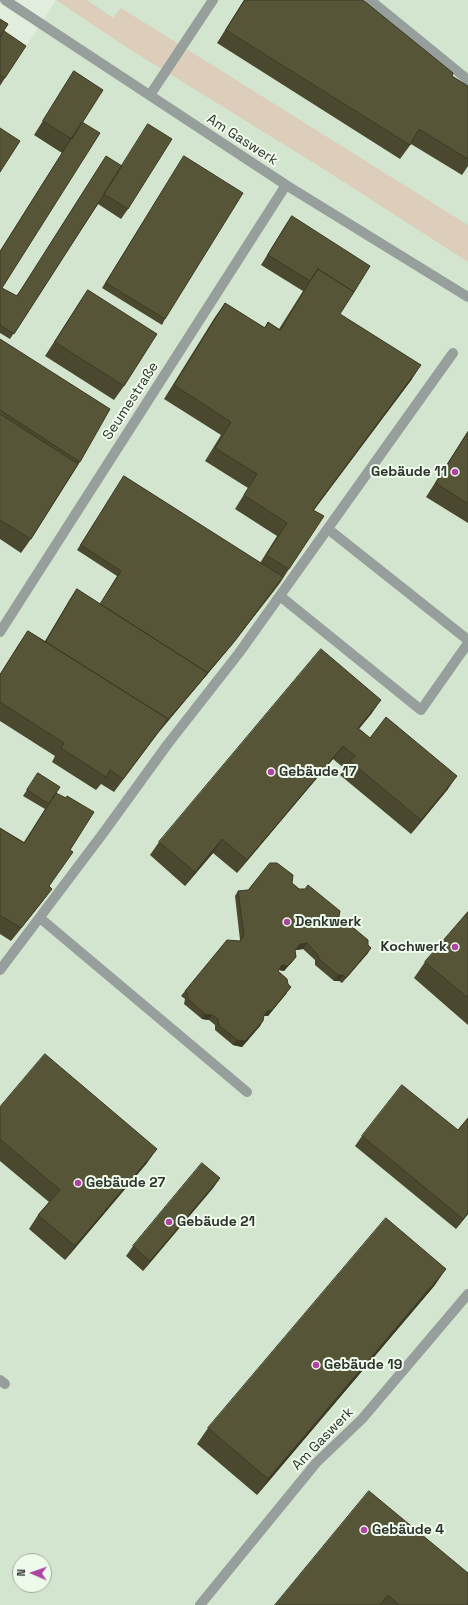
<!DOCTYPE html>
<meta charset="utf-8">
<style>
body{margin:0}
#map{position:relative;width:468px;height:1605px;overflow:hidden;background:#e1eede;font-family:"Space Grotesk",sans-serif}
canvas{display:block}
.north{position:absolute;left:12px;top:1553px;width:40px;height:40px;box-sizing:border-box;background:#eefbeb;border:1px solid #a2ab9f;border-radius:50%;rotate:272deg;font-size:11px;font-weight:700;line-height:16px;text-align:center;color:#2f342e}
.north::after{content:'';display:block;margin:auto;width:14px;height:18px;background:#ae43a3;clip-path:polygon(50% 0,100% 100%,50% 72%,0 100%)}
</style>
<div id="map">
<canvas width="468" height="1605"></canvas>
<div class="north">N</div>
</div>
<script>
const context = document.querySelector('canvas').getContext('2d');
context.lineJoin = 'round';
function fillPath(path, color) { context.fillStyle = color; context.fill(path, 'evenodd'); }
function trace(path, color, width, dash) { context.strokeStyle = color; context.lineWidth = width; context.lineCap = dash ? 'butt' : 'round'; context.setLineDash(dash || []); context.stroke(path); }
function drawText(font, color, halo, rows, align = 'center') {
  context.font = font + ' "Space Grotesk",sans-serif'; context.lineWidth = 4; context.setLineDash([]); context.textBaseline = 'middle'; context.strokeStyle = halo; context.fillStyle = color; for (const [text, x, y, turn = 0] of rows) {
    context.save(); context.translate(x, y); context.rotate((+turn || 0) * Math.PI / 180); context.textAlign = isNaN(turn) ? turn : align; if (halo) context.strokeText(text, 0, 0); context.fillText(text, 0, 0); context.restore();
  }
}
const built = new Path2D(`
 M 56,0 L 468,0 L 468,1605 L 0,1605 L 0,87 ZM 20,1561 L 44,1561 L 44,1585 L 20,1585 Z`);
const green = new Path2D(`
 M 56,0 L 87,0 L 113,18 L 121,8 L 468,225 L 468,262 L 322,168 L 126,47 Z`);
const lane = new Path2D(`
 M 370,0 L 468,80
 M 150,95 L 213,0
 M 328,529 L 468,640
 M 280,596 L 421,710 L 468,643
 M 40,918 L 247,1092
 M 0,970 L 104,832 L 167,745 L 239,653 L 453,353
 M 0,1380 L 5,1384
 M 200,1605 L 316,1463 L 362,1419 L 468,1294`);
const street = new Path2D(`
 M 5,0 L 286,185 L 468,297
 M 0,632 L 286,185`);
const wall = new Path2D(`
 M 244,0 L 363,0 L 452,76 L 468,86 L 468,166 L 462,175 L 411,144 L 400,159 L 217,43 Z
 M 0,19 L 4,31 L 5,78 L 0,86 Z
 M 74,71 L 82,122 L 2,288 L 16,296 L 122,166 L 148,124 L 128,209 L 121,219 L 98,204 L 10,339 L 0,333 L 0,251 L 62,153 L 34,135 L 65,85 Z
 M 184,156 L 165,319 L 162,325 L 102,288 Z
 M 292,216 L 340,314 L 412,379 L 314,510 L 289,569 L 280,583 L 230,647 L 158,733 L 114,792 L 101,784 L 96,790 L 52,762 L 55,756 L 0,721 L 0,674 L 19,644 L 28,631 L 45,641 L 70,599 L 77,589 L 100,604 L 117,576 L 77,550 L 124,476 L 260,563 L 277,536 L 235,509 L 248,488 L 205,461 L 221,435 L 164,399 L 215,317 L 225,303 L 264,328 L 268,322 L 279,329 L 303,291 L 261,265 L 285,226 Z
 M 88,290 L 124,386 L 114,400 L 45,356 L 79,303 Z
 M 0,339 L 80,462 L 31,539 L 21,553 L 0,539 Z
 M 468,431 L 468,523 L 426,497 Z
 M 372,713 L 359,729 L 370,738 L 448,789 L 411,834 L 340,775 L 345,769 L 333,759 L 237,873 L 213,853 L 185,886 L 150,855 L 159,842 Z
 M 38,773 L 51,800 L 70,850 L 49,886 L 42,902 L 11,941 L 0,934 L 0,828 L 24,842 L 45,809 L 23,796 Z
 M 292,883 L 338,922 L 368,953 L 342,983 L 339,981 L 334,981 L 315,965 L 315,960 L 303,949 L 296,950 L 295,951 L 296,957 L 284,971 L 279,970 L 278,971 L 287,993 L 268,1016 L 264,1016 L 260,1026 L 242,1047 L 233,1045 L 215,1030 L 215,1025 L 209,1020 L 202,1019 L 184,1004 L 185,999 L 181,996 L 185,991 L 240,940 L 235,896 L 238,891 L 248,890 Z
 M 468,912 L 468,1025 L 414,978 L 425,962 Z
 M 0,1107 L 147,1163 L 65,1260 L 29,1229 L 38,1215 L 49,1202 L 0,1161 Z
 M 468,1118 L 468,1214 L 456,1229 L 355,1146 L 362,1136 L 458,1130 Z
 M 220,1178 L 213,1188 L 143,1271 L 126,1256 L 133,1246 Z
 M 435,1285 L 257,1495 L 197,1444 L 208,1428 Z
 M 468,1573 L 468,1605 L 275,1605 Z`);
const shadedWall = new Path2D(`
 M 421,365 L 412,379 L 304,523 L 313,510 Z
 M 280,583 L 230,647 L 158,733 L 114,792 L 168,719 Z
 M 381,700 L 372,713 L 348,741 L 358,728 Z
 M 343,746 L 333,759 L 237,873 L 247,860 Z
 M 457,776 L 448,789 L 411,834 L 421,820 Z
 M 222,839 L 213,853 L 185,886 L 195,872 Z
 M 52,889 L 42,902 L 11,941 L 21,928 Z
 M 307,943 L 303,949 L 296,950 L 300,944 Z
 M 371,948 L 368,953 L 342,983 L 346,978 Z
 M 296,957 L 284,971 L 279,970 L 274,976 L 282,965 Z
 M 338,975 L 343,975 L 339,981 L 334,981 Z
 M 291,987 L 268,1016 L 263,1016 L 267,1011 Z
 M 205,1014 L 212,1015 L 209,1020 L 202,1019 Z
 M 263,1021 L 260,1026 L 242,1047 L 233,1045 L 237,1040 Z
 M 157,1149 L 147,1163 L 65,1260 L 75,1246 Z
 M 220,1178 L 213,1188 L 143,1271 L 150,1261 Z
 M 468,1213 L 468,1214 L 456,1229 L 463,1219 Z
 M 446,1269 L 435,1285 L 257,1495 L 268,1479 Z`);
const building = new Path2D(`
 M 245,0 L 363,0 L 453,73 L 452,76 L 468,86 L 468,159 L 419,129 L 410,145 L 226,30 Z
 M 0,19 L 8,24 L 0,37 Z
 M 4,31 L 26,46 L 5,78 L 0,75 L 0,37 Z
 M 74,71 L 103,90 L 72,139 L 43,121 Z
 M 82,122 L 100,133 L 2,288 L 17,296 L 106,156 L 122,166 L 14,334 L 0,325 L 0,252 Z
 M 148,124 L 172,139 L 128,209 L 104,194 Z
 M 0,128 L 20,141 L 0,172 Z
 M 184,156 L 243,193 L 165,319 L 106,283 Z
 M 292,216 L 370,266 L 354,292 L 318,269 L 310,281 L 268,255 Z
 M 318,269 L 354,292 L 340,314 L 421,365 L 313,510 L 324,516 L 289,569 L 266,555 L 287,523 L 244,495 L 257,474 L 215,448 L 231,422 L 174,385 L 225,303 L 265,328 L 268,322 L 280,330 Z
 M 88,290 L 157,334 L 124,386 L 55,342 Z
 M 0,339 L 110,409 L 80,462 L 0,410 Z
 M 0,414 L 78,464 L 31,539 L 0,520 Z
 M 468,432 L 468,504 L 436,483 Z
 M 124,476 L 283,577 L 234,642 L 204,677 L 208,673 L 100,604 L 121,571 L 81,545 Z
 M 77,589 L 208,673 L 165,723 L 168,719 L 46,642 Z
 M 28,631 L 168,719 L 123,779 L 110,770 L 106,777 L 61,748 L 64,743 L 0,702 L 0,675 Z
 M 321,649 L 381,700 L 358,728 L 370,738 L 386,717 L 457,776 L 421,820 L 350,761 L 355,756 L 343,746 L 247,860 L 222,839 L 195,872 L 159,842 Z
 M 38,773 L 60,787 L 49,804 L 27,790 Z
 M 56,793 L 66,798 L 67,796 L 94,812 L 70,850 L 73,852 L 49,886 L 52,889 L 21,928 L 0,915 L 0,828 L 24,843 Z
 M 270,863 L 277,863 L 293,875 L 292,883 L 299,889 L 305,889 L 308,885 L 340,911 L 338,922 L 343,926 L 350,925 L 368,940 L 368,945 L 371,948 L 346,978 L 343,975 L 338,975 L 319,959 L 318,955 L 307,943 L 300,944 L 295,950 L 296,957 L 288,966 L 282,965 L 278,971 L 287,979 L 288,984 L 291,987 L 272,1010 L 267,1011 L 264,1015 L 263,1021 L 245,1041 L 237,1040 L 219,1025 L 218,1019 L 212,1015 L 205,1014 L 188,999 L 188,994 L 185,991 L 227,940 L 240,941 L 244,935 L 238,891 L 248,890 Z
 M 468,912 L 468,998 L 425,962 Z
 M 45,1054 L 157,1149 L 75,1246 L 38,1215 L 60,1190 L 0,1139 L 0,1107 Z
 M 402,1085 L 458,1130 L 468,1118 L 468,1213 L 463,1219 L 362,1136 Z
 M 202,1163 L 220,1178 L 150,1261 L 133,1246 Z
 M 386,1218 L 446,1269 L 268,1479 L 208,1428 Z
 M 369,1491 L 468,1573 L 468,1605 L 399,1605 L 388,1595 L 380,1605 L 275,1605 Z`);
const markers = [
 [455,472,4,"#ae43a3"],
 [271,772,4,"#ae43a3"],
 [287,922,4,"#ae43a3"],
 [455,947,4,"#ae43a3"],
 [78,1183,4,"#ae43a3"],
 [169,1222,4,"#ae43a3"],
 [316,1365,4,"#ae43a3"],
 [364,1530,4,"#ae43a3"]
];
const streetNames = [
 ["Am Gaswerk",242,140,33],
 ["Seumestraße",131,401,-57],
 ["Am Gaswerk",323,1439,-46]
];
const poiNames = [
 ["Gebäude 11",447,472,"right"],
 ["Gebäude 17",279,772],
 ["Denkwerk",295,922],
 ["Kochwerk",447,947,"right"],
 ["Gebäude 27",86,1183],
 ["Gebäude 21",177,1222],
 ["Gebäude 19",324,1365],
 ["Gebäude 4",372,1530]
];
fillPath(built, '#d3e5cf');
fillPath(green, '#ddcebb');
trace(lane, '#969f9c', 10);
trace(street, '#969f9c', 10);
fillPath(wall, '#4a492f');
fillPath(shadedWall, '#3c3c26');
fillPath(building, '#565537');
trace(building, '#3c3c26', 1);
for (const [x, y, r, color] of markers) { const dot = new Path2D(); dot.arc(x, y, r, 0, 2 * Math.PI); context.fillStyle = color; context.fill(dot); trace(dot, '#eefbeb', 1.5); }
drawText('14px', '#2f342e', '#eefbeb', streetNames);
drawText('bold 14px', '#2f342e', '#eefbeb', poiNames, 'left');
</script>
